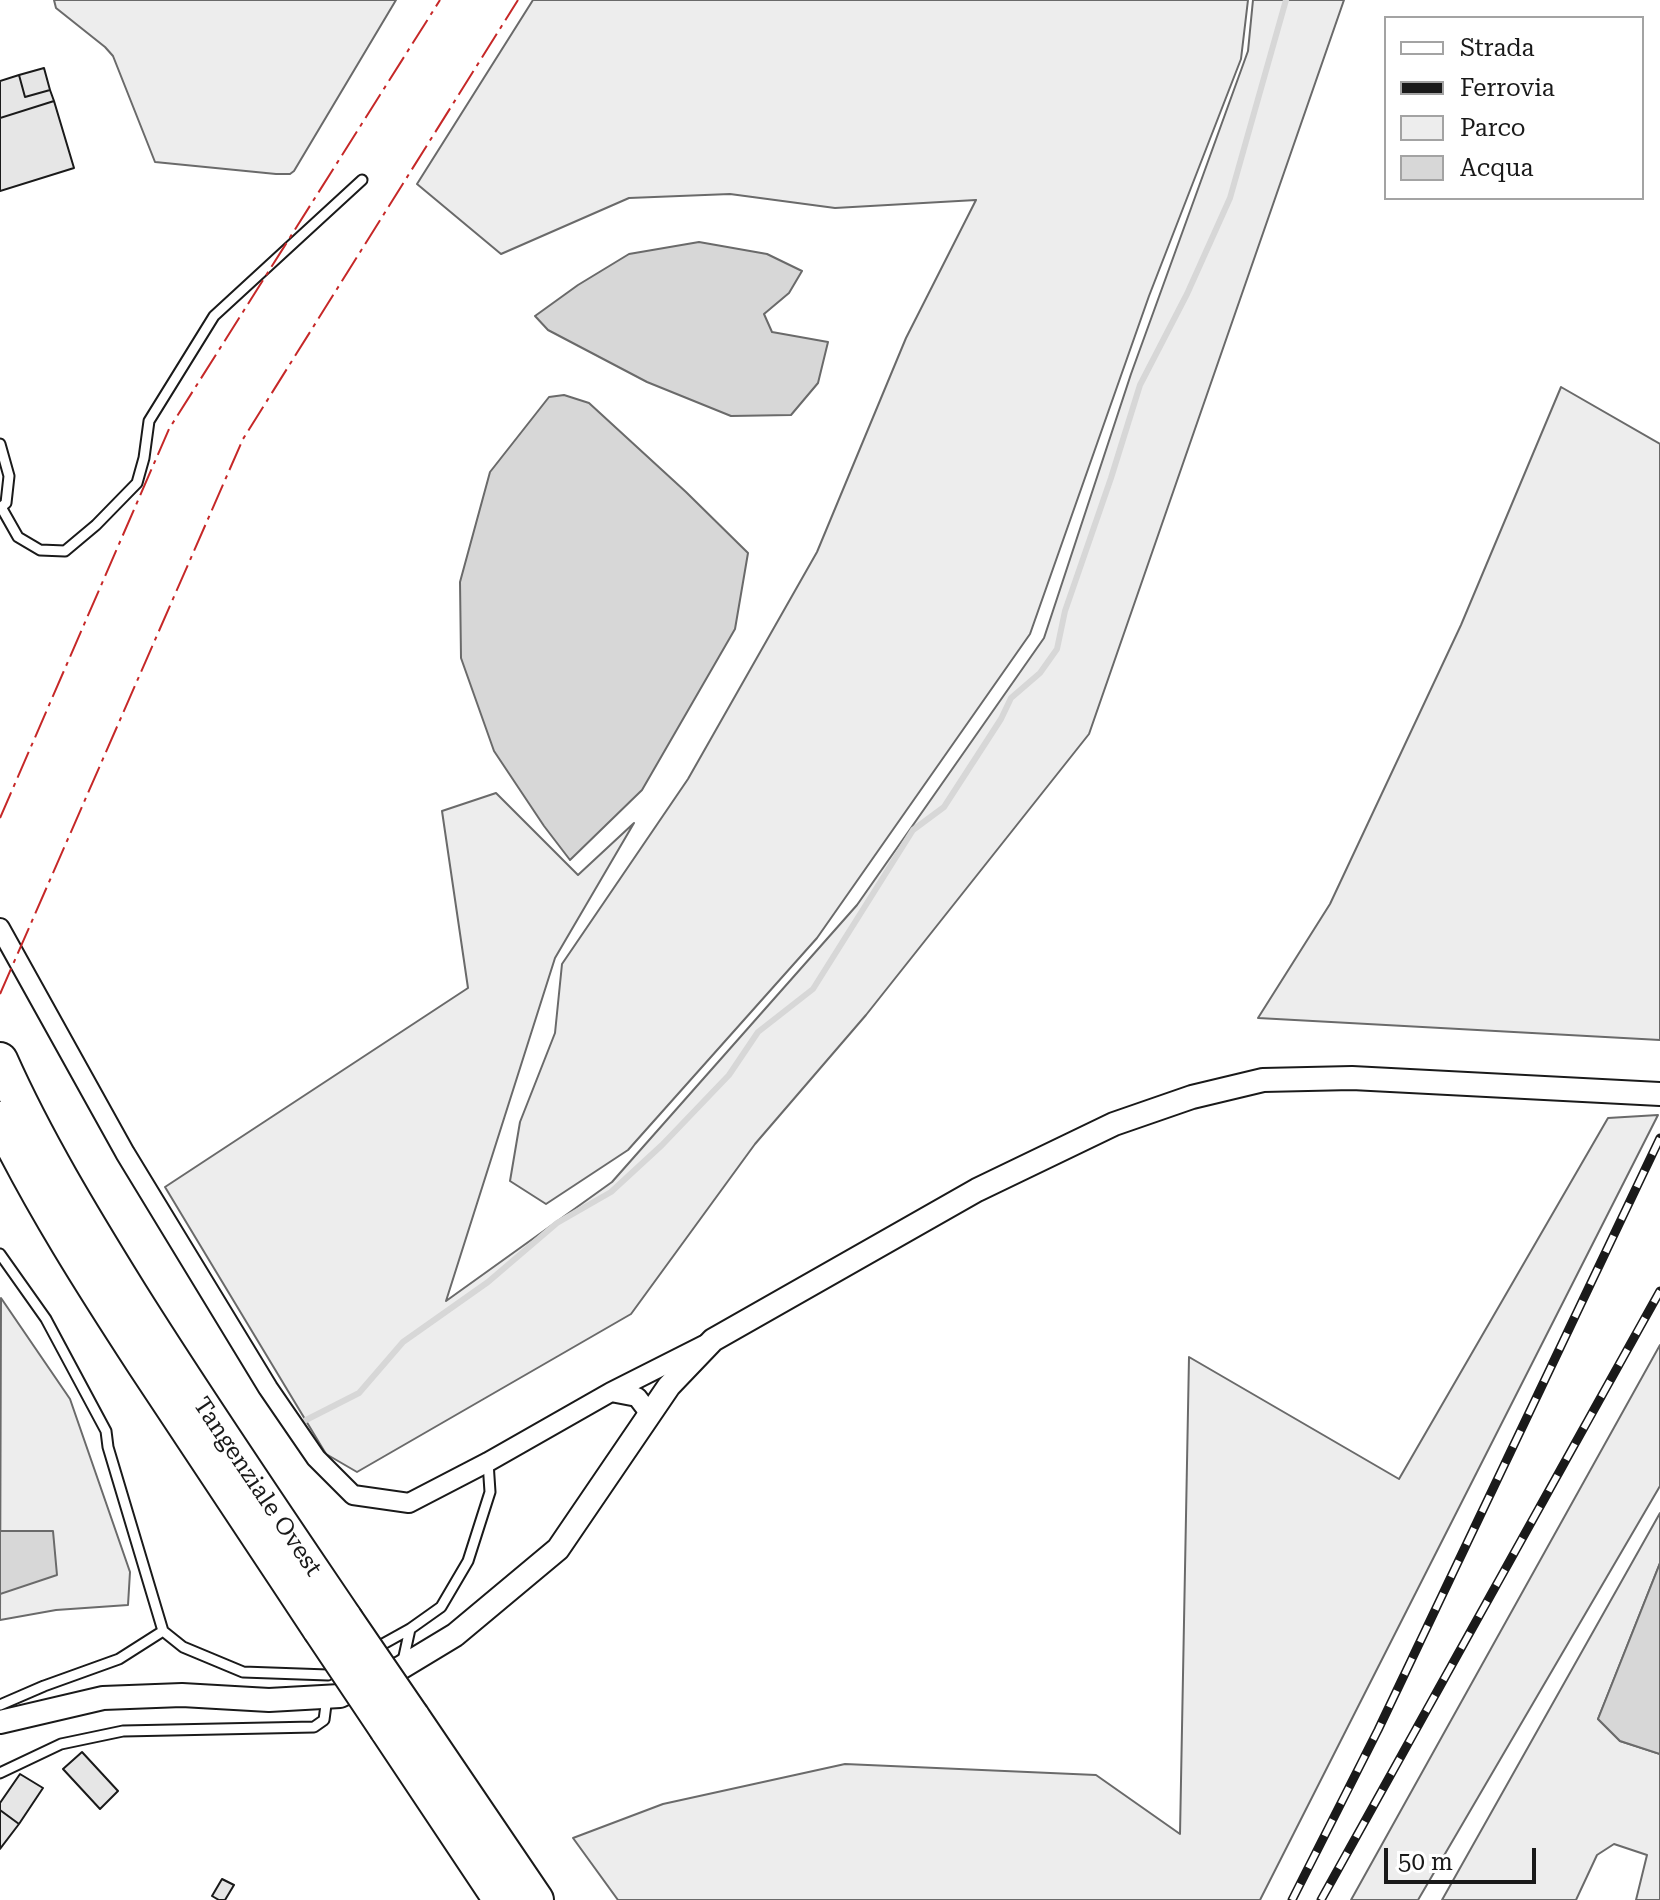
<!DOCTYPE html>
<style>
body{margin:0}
#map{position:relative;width:1660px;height:1900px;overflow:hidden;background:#fff;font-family:"Roboto Serif",serif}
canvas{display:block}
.legend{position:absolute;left:1384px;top:16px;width:260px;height:184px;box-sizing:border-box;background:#fff;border:2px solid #a3a3a3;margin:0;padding:10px 14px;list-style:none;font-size:24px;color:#1a1a1a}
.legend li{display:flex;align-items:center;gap:16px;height:40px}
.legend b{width:40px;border:2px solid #a3a3a3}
.scale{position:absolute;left:1384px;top:1848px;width:152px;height:36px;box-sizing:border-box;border:4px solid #1a1a1a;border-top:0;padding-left:10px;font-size:24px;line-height:28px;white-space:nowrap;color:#1a1a1a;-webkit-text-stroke:6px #fff;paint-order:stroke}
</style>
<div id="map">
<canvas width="1660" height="1900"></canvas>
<ul class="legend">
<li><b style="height:10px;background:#fff"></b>Strada</li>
<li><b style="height:10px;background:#1a1a1a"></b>Ferrovia</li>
<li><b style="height:22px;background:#ededed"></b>Parco</li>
<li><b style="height:22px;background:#d7d7d7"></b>Acqua</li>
</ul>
<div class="scale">50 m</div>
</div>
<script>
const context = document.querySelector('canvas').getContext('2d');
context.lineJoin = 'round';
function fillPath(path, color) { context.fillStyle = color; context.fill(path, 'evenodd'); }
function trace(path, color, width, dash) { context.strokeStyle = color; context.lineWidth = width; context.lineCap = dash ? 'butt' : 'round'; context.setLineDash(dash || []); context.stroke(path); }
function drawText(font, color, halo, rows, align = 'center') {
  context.font = font + ' "Roboto Serif",serif'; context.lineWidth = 6; context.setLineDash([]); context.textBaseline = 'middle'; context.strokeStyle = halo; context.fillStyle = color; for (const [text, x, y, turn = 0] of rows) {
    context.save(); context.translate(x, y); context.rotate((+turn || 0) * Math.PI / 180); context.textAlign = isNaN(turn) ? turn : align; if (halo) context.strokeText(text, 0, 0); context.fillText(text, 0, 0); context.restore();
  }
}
const green = new Path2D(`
 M 54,0 L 396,0 L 294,171 L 290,174 L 276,174 L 155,162 L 113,56 L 105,47 L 56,8 Z
 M 533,0 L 1248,0 L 1241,59 L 1149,296 L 1030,634 L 817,938 L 628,1150 L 546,1204 L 510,1181 L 520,1122 L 555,1033 L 562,964 L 688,779 L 817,552 L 906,338 L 976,200 L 835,208 L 730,194 L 629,198 L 501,254 L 417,184 Z
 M 1253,0 L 1344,0 L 1089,734 L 866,1015 L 755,1144 L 631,1314 L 357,1472 L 326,1454 L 165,1187 L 468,988 L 442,811 L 496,793 L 578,875 L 634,823 L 555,958 L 446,1301 L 612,1182 L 857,905 L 1044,638 L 1131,374 L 1248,51 Z
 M 1561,387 L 1660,444 L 1660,1040 L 1258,1018 L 1330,904 L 1461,625 Z
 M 1658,1115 L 1260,1900 L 618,1900 L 573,1838 L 663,1804 L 845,1764 L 1096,1775 L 1180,1834 L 1189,1357 L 1399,1479 L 1608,1118 Z
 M 1,1298 L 70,1399 L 130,1572 L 128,1605 L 56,1610 L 0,1620 Z
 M 1660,1345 L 1660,1486 L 1418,1900 L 1351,1900 Z
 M 1660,1513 L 1660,1563 L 1598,1719 L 1620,1741 L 1660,1754 L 1660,1900 L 1636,1900 L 1647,1855 L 1614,1844 L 1597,1855 L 1576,1900 L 1442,1900 Z`);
const water = new Path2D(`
 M 699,242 L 767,254 L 802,271 L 789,293 L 764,314 L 772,332 L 828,342 L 818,383 L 791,415 L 731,416 L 647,382 L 548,330 L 535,316 L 578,285 L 629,254 Z
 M 564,395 L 589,403 L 686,492 L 748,553 L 735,629 L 642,790 L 570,860 L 544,826 L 494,751 L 461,658 L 460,582 L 490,472 L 549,397 Z
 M 0,1531 L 53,1531 L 57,1575 L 0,1594 Z
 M 1660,1563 L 1660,1754 L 1620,1741 L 1598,1719 Z`);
const stream = new Path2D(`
 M 306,1420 L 359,1393 L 403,1342 L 488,1282 L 557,1223 L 611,1192 L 662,1145 L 729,1075 L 758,1032 L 813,989 L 913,830 L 944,807 L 1001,719 L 1011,698 L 1040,673 L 1057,649 L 1065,611 L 1111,478 L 1140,385 L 1187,294 L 1230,198 L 1286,0`);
const building = new Path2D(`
 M 44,68 L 50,90 L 25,97 L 19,75 Z
 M 19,75 L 25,97 L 50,90 L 54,101 L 0,118 L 0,81 Z
 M 54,101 L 74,168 L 0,191 L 0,118 Z
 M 82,1752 L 118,1791 L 100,1809 L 63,1769 Z
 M 20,1774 L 43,1788 L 19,1824 L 0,1810 L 0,1803 Z
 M 0,1810 L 19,1824 L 0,1849 Z
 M 222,1879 L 234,1885 L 225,1900 L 219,1900 L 212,1896 Z`);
const service = new Path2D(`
 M 0,444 L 9,476 L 6,503 L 0,508
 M 1,507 L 18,537 L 40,550 L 65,551 L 96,525 L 137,483 L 144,458 L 149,421 L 214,316 L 362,180
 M 0,1254 L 46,1319 L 106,1431 L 108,1447 L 163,1631 L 183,1647 L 243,1672 L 328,1675 L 340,1668
 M 374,1649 L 410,1629 L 441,1607 L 468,1561 L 490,1492 L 488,1462
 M 403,1661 L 410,1629
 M 0,1705 L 44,1686 L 119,1659 L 163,1631
 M 0,1773 L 61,1744 L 123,1731 L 314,1727 L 324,1720 L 327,1697`);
const minor = new Path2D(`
 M 0,928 L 125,1153 L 268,1388 L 316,1458 L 353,1495 L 409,1503 L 488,1462 L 611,1392 L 704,1345
 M 611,1392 L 637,1397 L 650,1414`);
const tertiary = new Path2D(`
 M 0,1722 L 103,1698 L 182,1695 L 269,1700 L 340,1696 L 402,1667 L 455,1635 L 558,1549 L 669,1386 L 713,1340 L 977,1190 L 1114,1124 L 1192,1097 L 1263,1080 L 1352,1078 L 1660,1094`);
const motorway = new Path2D(`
 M 0,1060 C 36,1141 83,1218 130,1294 C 199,1404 272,1511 345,1619
 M 0,1119 C 42,1205 93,1285 145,1365 C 203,1454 262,1541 320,1629
 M 412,1717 L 536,1900
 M 387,1729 L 501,1900`);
const rail = new Path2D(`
 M 1292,1900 L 1378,1730 L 1660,1138
 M 1321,1900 L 1660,1291`);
const motorwayBridge = new Path2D(`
 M 345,1619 L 412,1717
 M 320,1629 L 387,1729`);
const power = new Path2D(`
 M 0,818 L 169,429 L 440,0
 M 0,994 L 243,439 L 518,0`);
const streetNames = [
 ["Tangenziale Ovest",257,1487,56]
];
fillPath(green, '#ededed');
trace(green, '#6a6a6a', 2);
fillPath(water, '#d7d7d7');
trace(water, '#6a6a6a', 2);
trace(stream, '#d7d7d7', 6);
fillPath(building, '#e6e6e6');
trace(building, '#1a1a1a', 2);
trace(service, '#1a1a1a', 13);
trace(minor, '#1a1a1a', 22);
trace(tertiary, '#1a1a1a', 26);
trace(motorway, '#1a1a1a', 38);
trace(service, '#fff', 9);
trace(minor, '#fff', 18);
trace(tertiary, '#fff', 22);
trace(motorway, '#fff', 34);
trace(rail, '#1a1a1a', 9);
trace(rail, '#fff', 6, [18]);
trace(motorwayBridge, '#1a1a1a', 38, []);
trace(motorwayBridge, '#fff', 34);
trace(power, '#c62828', 2, [28, 6, 4, 6]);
drawText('24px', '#1a1a1a', '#fff', streetNames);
</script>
